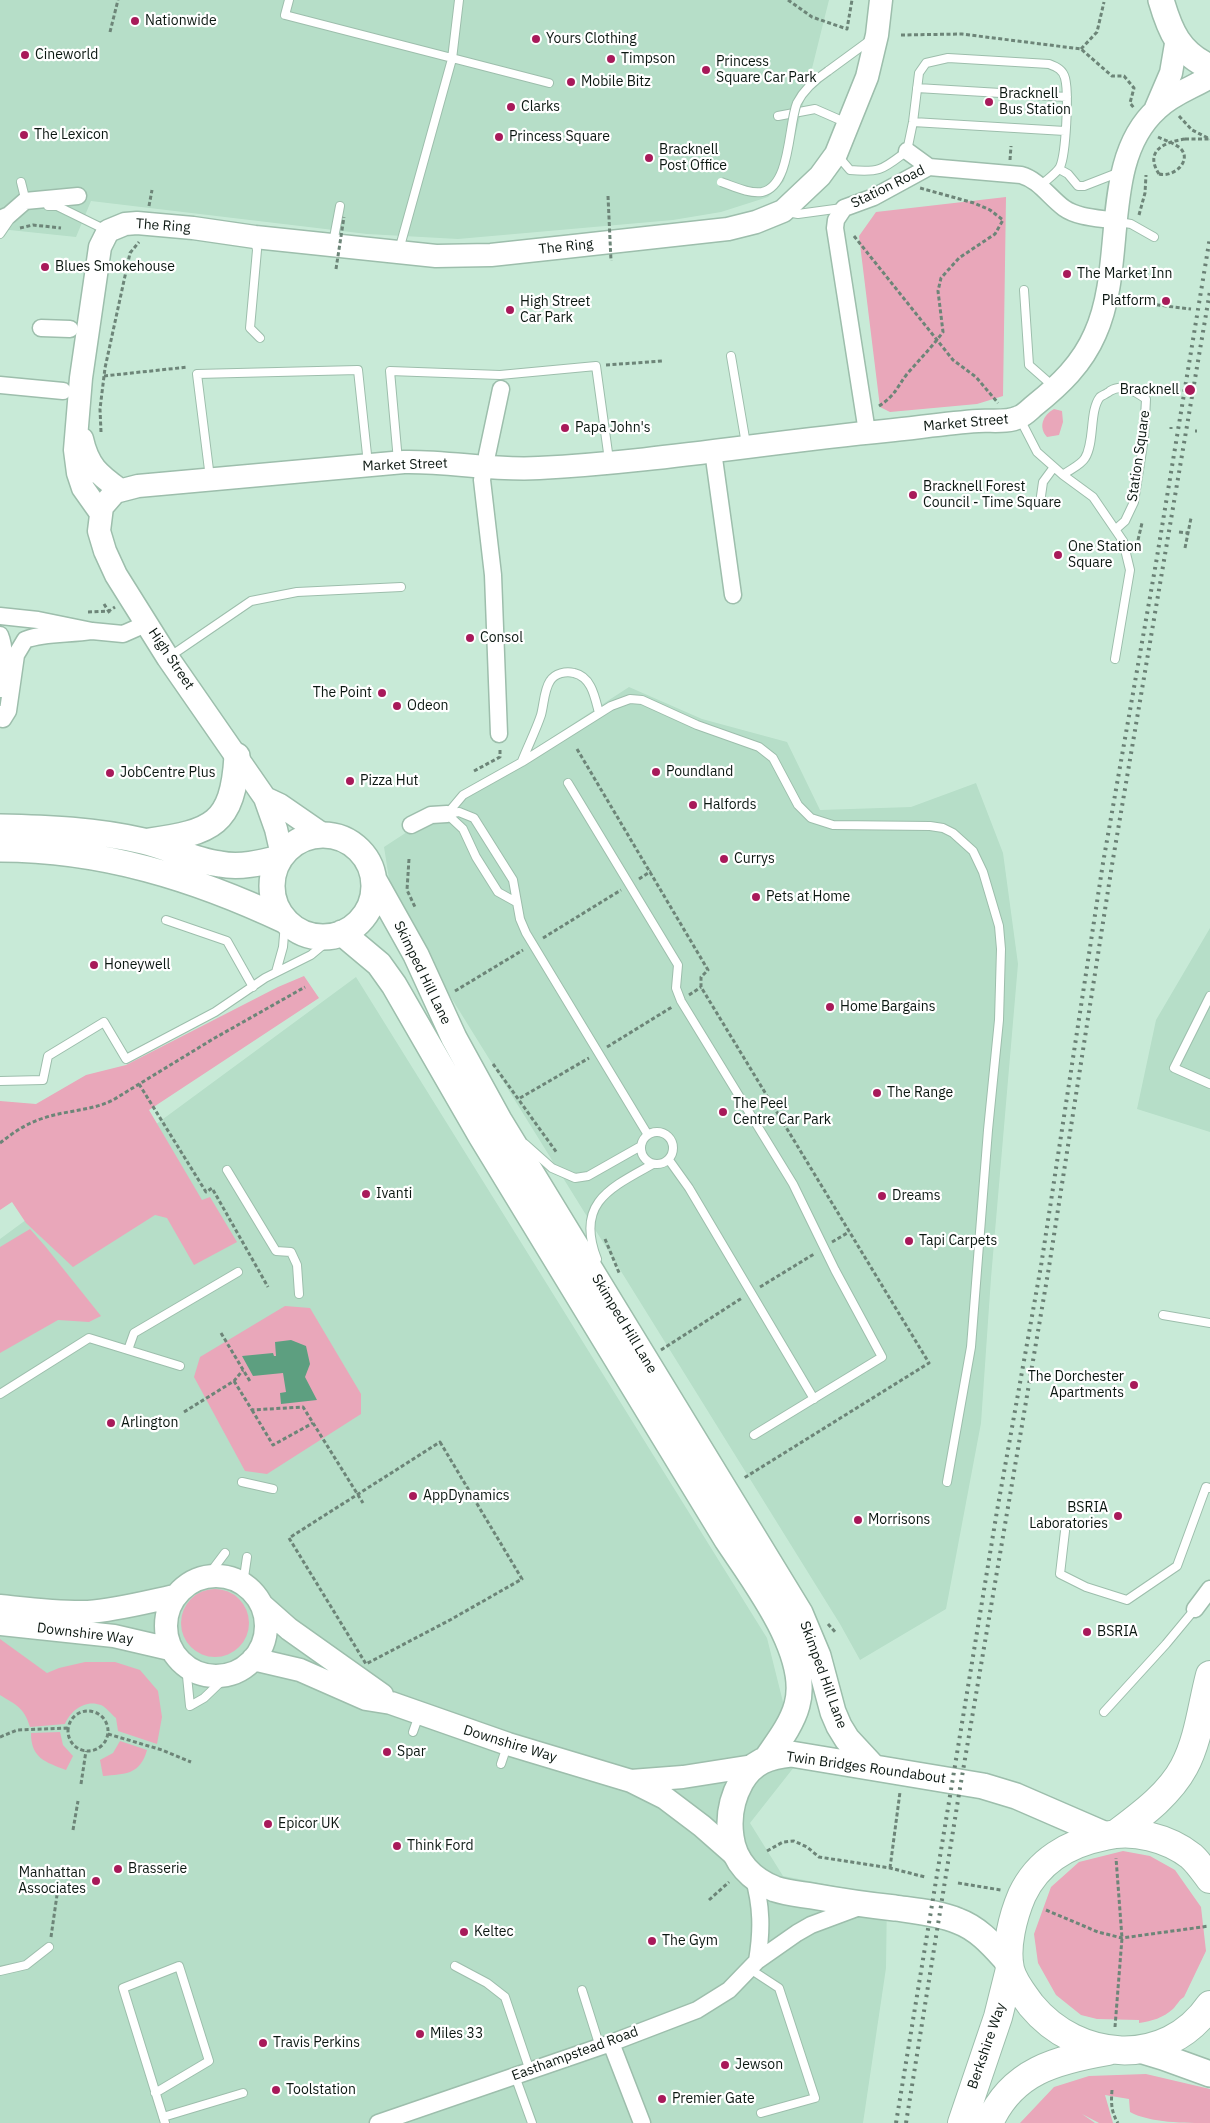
<!DOCTYPE html>
<style>
body{margin:0}
canvas{display:block;background:#c8ead7}
</style>
<canvas width="1210" height="2123"></canvas>
<script>
const context = document.querySelector('canvas').getContext('2d');
context.lineJoin = 'round';
function fillPath(path, color) { context.fillStyle = color; context.fill(path, 'evenodd'); }
function trace(path, color, width, dash) { context.strokeStyle = color; context.lineWidth = width; context.lineCap = dash ? 'butt' : 'round'; context.setLineDash(dash || []); context.stroke(path); }
function drawText(font, color, halo, rows, align = 'center') {
  context.font = font + ' "IBM Plex Sans",sans-serif'; context.lineWidth = 4.5; context.setLineDash([]); context.textBaseline = 'middle'; context.strokeStyle = halo; context.fillStyle = color; for (const [text, x, y, turn = 0] of rows) {
    context.save(); context.translate(x, y); context.rotate((+turn || 0) * Math.PI / 180); context.textAlign = isNaN(turn) ? turn : align; if (halo) context.strokeText(text, 0, 0); context.fillText(text, 0, 0); context.restore();
  }
}
const built = new Path2D(`
 M 0,0 L 829,0 L 784,181 L 768,197 L 721,212 L 673,220 L 458,239 L 367,234 L 91,201 L 76,237 L 0,229 Z
 M 629,687 L 702,719 L 787,742 L 820,810 L 911,807 L 976,783 L 1003,853 L 1018,964 L 991,1278 L 981,1423 L 946,1609 L 860,1660 L 840,1624 L 393,904 L 384,847 Z
 M 1210,928 L 1210,1132 L 1137,1109 L 1156,1020 Z
 M 356,977 L 767,1638 L 798,1762 L 750,1823 L 783,1876 L 887,1896 L 886,1968 L 863,2123 L 0,2123 L 0,1239 Z`);
const green = new Path2D(`
 M 1006,197 L 1003,396 L 977,404 L 890,412 L 880,407 L 859,236 L 876,212 Z
 M 1054,409 L 1062,411 L 1063,422 L 1059,435 L 1047,437 C 1038,427 1043,415 1054,409 Z
 M 304,976 L 319,998 L 149,1110 L 202,1200 L 210,1197 L 237,1242 L 194,1265 L 167,1218 L 155,1215 L 73,1267 L 26,1223 L 12,1202 L 0,1210 L 0,1101 L 36,1104 L 86,1075 L 126,1065 L 278,987 Z
 M 30,1229 L 45,1246 L 101,1316 L 89,1322 L 58,1320 L 0,1353 L 0,1247 Z
 M 285,1306 L 310,1308 L 361,1394 L 361,1414 L 267,1474 L 245,1471 L 194,1377 L 200,1357 Z
 M181 1623a34 34 0 1 1 68 0a34 34 0 1 1-68 0Z
 M 0,1639 L 47,1673 L 59,1668 L 85,1662 L 115,1662 L 140,1670 L 158,1691 L 162,1717 L 157,1744 L 118,1731 L 116,1718 C 112,1715 106,1707 101,1705 C 85,1699 70,1711 65,1724 L 30,1727 C 24,1707 16,1705 0,1695 Z
 M 60,1732 L 63,1745 L 73,1756 L 66,1770 C 45,1762 31,1758 31,1733 Z
 M 120,1741 L 147,1750 C 140,1775 125,1774 103,1776 L 100,1760 L 113,1753 Z
 M 1123,1851 L 1150,1856 L 1175,1870 L 1201,1907 L 1206,1951 L 1184,1997 C 1179,2000 1177,2005 1173,2009 C 1163,2018 1152,2021 1139,2023 L 1139,2020 L 1097,2019 L 1081,2015 L 1056,1995 L 1038,1963 L 1034,1934 L 1051,1887 L 1079,1862 Z
 M 1146,2074 L 1210,2089 L 1210,2123 C 1185,2123 1150,2123 1130,2112 L 1129,2099 L 1105,2095 L 1113,2123 L 1099,2123 L 1082,2114 L 1095,2123 L 1020,2123 L 1054,2087 L 1089,2076 Z`);
const water = new Path2D(`
 M 291,1340 L 306,1346 L 310,1364 L 305,1377 L 317,1400 L 281,1404 L 280,1393 L 286,1392 L 283,1373 L 253,1376 L 242,1356 L 273,1353 L 274,1356 L 276,1356 L 275,1342 Z`);
const path = new Path2D(`
 M 788,0 L 812,17 L 847,29 L 852,0
 M 110,32 L 118,0
 M 901,35 L 962,34 L 1081,49 L 1112,76 L 1124,76 L 1134,88 L 1130,103 L 1134,108
 M 1081,49 L 1097,32 L 1104,2
 M 1179,116 L 1192,130 L 1210,139
 M 1158,137 C 1164,140 1174,143 1180,148 C 1193,160 1174,178 1159,174
 M 1185,139 L 1209,139
 M 1010,160 L 1011,146
 M 149,206 L 152,190
 M 1139,215 L 1145,193 L 1146,175
 M 20,228 L 33,225 L 61,228
 M 854,236 L 953,360 L 976,377 L 998,403
 M 1124,301 L 1191,309
 M 606,365 L 663,361
 M 104,376 L 188,367
 M 879,406 C 895,396 897,387 907,374 C 919,360 932,347 943,332 L 938,291 L 941,278 L 959,258 L 995,234 L 1003,220 L 990,210 L 974,203 L 920,188
 M 1171,429 L 1171,427
 M 1195,431 L 1197,431
 M 101,432 L 100,409 L 105,368 L 130,253 L 139,242
 M 1179,532 L 1188,533
 M 1138,540 L 1142,523
 M 1185,548 L 1191,518
 M 104,604 L 111,615
 M 88,612 L 109,611 L 115,607
 M 577,749 L 708,970 L 701,977 L 701,987 L 929,1363 L 744,1478
 M 474,771 L 500,757 L 500,750
 M 409,859 L 407,890 L 415,907
 M 639,879 L 651,871
 M 543,938 L 621,890
 M 455,991 L 523,950
 M 689,995 L 701,987
 M 607,1047 L 672,1007
 M 493,1064 L 557,1153
 M 139,1084 L 206,1192 L 212,1188 L 268,1287
 M 520,1098 L 589,1058
 M 0,1143 C 14,1132 27,1123 44,1118 C 67,1110 91,1111 113,1100 L 213,1039 L 305,987
 M 605,1239 L 620,1275
 M 832,1242 L 849,1232
 M 760,1287 L 814,1254
 M 221,1333 L 251,1383
 M 661,1350 L 742,1298
 M 234,1381 L 252,1410 L 303,1407 L 363,1503
 M 252,1410 L 273,1445 L 313,1423
 M 184,1412 L 234,1381 L 243,1370
 M 440,1442 L 522,1579 L 450,1620 L 366,1664 L 289,1538 Z
 M 828,1624 L 836,1633
 M68 1731a20 20 0 1 1 40 0a20 20 0 1 1-40 0Z
 M 108,1734 L 162,1750 L 191,1762
 M 0,1737 L 17,1730 L 69,1728
 M 81,1784 L 86,1751
 M 73,1830 L 78,1801
 M 767,1851 L 783,1842 L 794,1841 L 807,1847 L 819,1857 L 890,1868 L 925,1877
 M 890,1868 L 900,1792
 M 958,1883 L 1001,1890
 M 709,1900 L 729,1882
 M 1046,1910 L 1098,1932 L 1122,1938 L 1209,1926
 M 51,1937 L 58,1888
 M 1115,2027 L 1122,1938 L 1116,1858
 M 1112,2090 C 1111,2102 1111,2112 1118,2123`);
const lane = new Path2D(`
 M 289,0 L 285,15 L 549,83
 M 828,71 L 869,41
 M 917,88 L 1067,97
 M 778,116 L 815,109 L 847,123
 M 913,122 L 1065,131
 M 838,156 L 850,170 C 881,173 883,169 907,151 L 913,122 L 919,73 L 926,63 L 948,58 L 1049,64 C 1057,67 1063,70 1065,78 C 1069,93 1066,154 1060,167 C 1056,174 1046,180 1040,186
 M 1059,169 L 1068,174 L 1078,186 L 1084,186 L 1120,172
 M 21,182 L 26,202
 M 48,206 L 57,206 L 106,230
 M 787,212 L 798,214 L 842,208
 M 1119,222 L 1131,224 L 1154,237
 M 0,234 L 11,218
 M 255,240 L 257,250 L 250,328 L 260,338
 M 333,243 L 340,206
 M 399,250 L 452,59 L 459,0
 M 1024,290 L 1029,365 L 1054,387
 M 731,356 L 746,444
 M 1020,419 L 1037,452 L 1063,475 L 1093,497 L 1123,541 L 1130,570 L 1115,659
 M 398,461 L 390,371 L 500,375 L 596,366 L 609,460
 M 1063,475 C 1069,470 1081,465 1085,458 C 1095,442 1089,411 1100,397 C 1103,395 1108,393 1110,391 C 1123,383 1136,392 1146,399 L 1144,438 L 1134,502 L 1125,521 L 1116,529
 M 210,478 L 197,374 L 358,370 L 368,464
 M 1040,503 L 1043,482 L 1054,467
 M 169,657 L 251,601 L 297,592 L 401,587
 M 522,761 C 528,746 536,730 541,715 C 544,704 544,690 550,681 C 555,673 566,671 574,673 C 592,677 595,698 599,713
 M 568,783 L 678,965 L 676,988 L 681,1001 L 793,1184 L 835,1270 L 882,1357 L 754,1435
 M 447,814 L 463,795 L 522,762 L 611,706 L 630,699 L 642,700 L 697,725 L 759,747 L 773,758 L 798,805 L 811,818 L 833,825 L 930,826 L 943,828 L 953,833 L 973,851 L 983,872 L 999,926 L 1001,949 L 999,1020 L 988,1130 L 971,1347 L 947,1482
 M 447,814 L 459,812 L 474,818 L 513,880 L 520,919 L 526,933 L 648,1135
 M 447,814 L 463,829 L 476,857 L 498,892 L 516,902
 M 166,920 L 227,941 L 253,987
 M 276,972 L 283,947 L 285,923
 M 1210,996 L 1174,1068 L 1210,1084
 M 0,1081 L 43,1080 L 48,1056 L 104,1022 L 126,1059 L 215,1012 L 265,978 L 311,955 L 335,935
 M641 1148a16 16 0 1 1 32 0a16 16 0 1 1-32 0Z
 M 525,1144 L 552,1168 L 575,1178 L 588,1176 L 641,1146
 M 669,1160 L 689,1188 L 814,1399
 M 227,1170 L 276,1251 L 291,1252 L 297,1265 L 299,1294
 M 597,1259 C 575,1203 610,1188 653,1164
 M 1163,1315 L 1210,1323
 M 128,1350 L 134,1333 L 238,1272
 M 0,1394 L 89,1338 L 180,1366
 M 242,1482 L 273,1489
 M 1065,1531 L 1060,1574 L 1086,1587 L 1127,1600 L 1177,1566 L 1206,1487 L 1210,1488
 M 207,1577 L 225,1553
 M 243,1584 L 247,1557
 M 186,1666 L 190,1706 L 204,1698 L 229,1674
 M 1104,1712 L 1166,1644 L 1195,1609
 M 413,1732 L 419,1715
 M 501,1764 L 507,1746
 M 455,1966 L 487,1983 L 505,1997 L 530,2071
 M 750,1969 L 779,1988 L 815,2098 L 761,2113
 M 0,1971 L 26,1965 L 49,1947
 M 582,1990 L 600,2047
 M 515,2076 L 532,2123
 M 155,2093 L 209,2061 L 179,1966 L 123,1988 L 165,2123
 M 163,2117 L 243,2093`);
const street = new Path2D(`
 M 907,151 L 929,167
 M 0,219 L 9,215 L 25,201 L 78,196
 M 41,328 L 70,329
 M 0,385 L 63,391
 M 867,432 L 835,228 L 836,220 L 844,208 L 874,197 L 929,167 L 1021,175 C 1039,180 1049,197 1064,208 C 1078,218 1100,218 1117,221
 M 713,451 L 733,595
 M 487,455 L 501,389
 M 483,474 L 482,480 L 493,575 L 499,734
 M 0,616 L 38,620 L 92,631 L 123,634 L 148,623
 M 0,635 C 7,652 2,672 1,689
 M 0,714 L 3,719 L 8,711 L 16,655 L 25,640 C 46,632 70,635 92,631
 M 411,825 L 431,815 L 447,814
 M 1195,1609 L 1210,1589
 M 753,1876 C 762,1906 762,1931 757,1961
 M 611,2043 L 642,2123
 M 378,2123 L 611,2043 L 697,2010 L 729,1990 L 757,1961 L 797,1933 L 811,1925 L 862,1906`);
const secondary = new Path2D(`
 M 1156,108 L 1171,73 L 1177,38
 M 82,439 C 88,466 98,474 120,490
 M 100,512 L 83,488 L 78,473 L 75,450 L 81,378 L 98,261 L 100,247 L 108,231 L 125,224 L 137,223 L 193,228 L 255,237 L 436,256 L 491,255 L 565,247 L 728,229 L 756,222 L 783,211 L 820,176 L 836,154 L 867,77 L 877,35 L 881,0
 M 265,798 L 280,805 L 322,834
 M 282,855 L 276,829 L 265,798 L 168,658 L 116,575 L 105,551 L 99,531 L 102,507 L 115,492 L 138,486 L 404,462 C 449,461 494,471 539,468 C 655,462 769,442 885,431 C 916,428 947,423 978,421 C 990,420 1008,423 1019,417 C 1025,415 1030,409 1035,405 C 1060,385 1082,364 1095,334 C 1127,264 1099,161 1157,109 C 1172,94 1192,88 1210,77
 M166 1626a50 50 0 1 1 100 0a50 50 0 1 1-100 0Z
 M 0,1606 C 29,1609 59,1613 88,1612 C 117,1610 146,1602 175,1596
 M 263,1606 L 289,1629 L 382,1695
 M 0,1624 L 114,1636 L 170,1649
 M 253,1659 L 300,1670 L 366,1699 L 391,1703 L 508,1744 L 631,1781 L 665,1798 L 702,1826 L 735,1855
 M 631,1781 L 683,1777 L 753,1766`);
const primary = new Path2D(`
 M 1161,0 C 1170,31 1179,53 1210,67
 M 0,827 C 48,828 96,830 143,841 C 169,847 194,861 220,864 C 240,868 260,863 280,858
 M272 886a51 51 0 1 1 102 0a51 51 0 1 1-102 0Z
 M 149,841 C 212,832 233,825 237,756
 M 0,849 C 101,849 195,878 286,921
 M 374,880 L 416,955 L 454,1038 L 499,1120 L 800,1613 L 818,1656 L 833,1712 L 839,1726 L 847,1739 L 872,1766
 M 342,933 L 379,964 L 394,985 L 481,1136 L 727,1540 C 754,1581 811,1654 797,1705 C 792,1724 778,1742 767,1758
 M 1010,1964 C 995,1948 980,1929 958,1921 C 939,1913 916,1911 895,1908 C 867,1905 840,1901 812,1896 C 800,1894 787,1893 775,1889 C 752,1880 734,1862 731,1837 C 728,1817 731,1800 741,1782 C 752,1762 769,1756 791,1754 L 983,1786 L 1016,1796 L 1106,1835
 M 1140,2050 L 1163,2057 L 1210,2074`);
const highway = new Path2D(`
 M 1116,1834 C 1141,1815 1169,1795 1184,1767 C 1199,1739 1202,1705 1210,1675
 M 1210,1879 C 1204,1871 1198,1862 1191,1856 C 1168,1838 1133,1829 1105,1836 C 1069,1843 1038,1861 1022,1895 C 1013,1916 1005,1947 1010,1969 C 1013,1982 1024,1995 1031,2005 C 1078,2062 1166,2069 1210,2005
 M 962,2123 L 998,2017 L 1010,1969
 M 989,2123 C 1012,2071 1056,2060 1108,2051`);
const rail = new Path2D(`
 M 896,2123 L 997,1511 L 1041,1266 L 1103,863 L 1156,563 L 1210,237
 M 906,2123 L 959,1794 L 1049,1267 L 1112,865 L 1210,291`);
const pathBridge = new Path2D(`
 M 1159,174 C 1144,151 1164,142 1185,139
 M 608,196 L 611,261
 M 336,269 L 344,217`);
const laneBridge = new Path2D(`
 M 721,182 C 733,186 749,194 762,192 C 791,186 788,125 797,103 C 804,89 816,79 828,71`);
const markers = [
 [135,21,5,"#a81a5a"],
 [536,39,5,"#a81a5a"],
 [25,55,5,"#a81a5a"],
 [611,59,5,"#a81a5a"],
 [706,70,5,"#a81a5a"],
 [571,82,5,"#a81a5a"],
 [989,102,5,"#a81a5a"],
 [511,107,5,"#a81a5a"],
 [24,135,5,"#a81a5a"],
 [499,137,5,"#a81a5a"],
 [649,158,5,"#a81a5a"],
 [45,267,5,"#a81a5a"],
 [1067,274,5,"#a81a5a"],
 [1166,301,5,"#a81a5a"],
 [510,310,5,"#a81a5a"],
 [1190,390,6,"#a81a5a"],
 [565,428,5,"#a81a5a"],
 [913,495,5,"#a81a5a"],
 [1058,555,5,"#a81a5a"],
 [470,638,5,"#a81a5a"],
 [382,693,5,"#a81a5a"],
 [397,706,5,"#a81a5a"],
 [656,772,5,"#a81a5a"],
 [110,773,5,"#a81a5a"],
 [350,781,5,"#a81a5a"],
 [693,805,5,"#a81a5a"],
 [724,859,5,"#a81a5a"],
 [756,897,5,"#a81a5a"],
 [94,965,5,"#a81a5a"],
 [830,1007,5,"#a81a5a"],
 [877,1093,5,"#a81a5a"],
 [723,1112,5,"#a81a5a"],
 [366,1194,5,"#a81a5a"],
 [882,1196,5,"#a81a5a"],
 [909,1241,5,"#a81a5a"],
 [1134,1385,5,"#a81a5a"],
 [111,1423,5,"#a81a5a"],
 [413,1496,5,"#a81a5a"],
 [1118,1516,5,"#a81a5a"],
 [858,1520,5,"#a81a5a"],
 [1087,1632,5,"#a81a5a"],
 [387,1752,5,"#a81a5a"],
 [268,1824,5,"#a81a5a"],
 [397,1846,5,"#a81a5a"],
 [118,1869,5,"#a81a5a"],
 [96,1881,5,"#a81a5a"],
 [464,1932,5,"#a81a5a"],
 [652,1941,5,"#a81a5a"],
 [420,2034,5,"#a81a5a"],
 [263,2043,5,"#a81a5a"],
 [725,2065,5,"#a81a5a"],
 [276,2090,5,"#a81a5a"],
 [662,2099,5,"#a81a5a"]
];
const poiNames = [
 ["Nationwide",145,21],
 ["Yours Clothing",546,39],
 ["Cineworld",35,55],
 ["Timpson",621,59],
 ["Princess",716,62],
 ["Square Car Park",716,78],
 ["Mobile Bitz",581,82],
 ["Bracknell",999,94],
 ["Bus Station",999,110],
 ["Clarks",521,107],
 ["The Lexicon",34,135],
 ["Princess Square",509,137],
 ["Bracknell",659,150],
 ["Post Office",659,166],
 ["Blues Smokehouse",55,267],
 ["The Market Inn",1077,274],
 ["Platform",1156,301,"right"],
 ["High Street",520,302],
 ["Car Park",520,318],
 ["Bracknell",1179,390,"right"],
 ["Papa John's",575,428],
 ["Bracknell Forest",923,487],
 ["Council - Time Square",923,503],
 ["One Station",1068,547],
 ["Square",1068,563],
 ["Consol",480,638],
 ["The Point",372,693,"right"],
 ["Odeon",407,706],
 ["Poundland",666,772],
 ["JobCentre Plus",120,773],
 ["Pizza Hut",360,781],
 ["Halfords",703,805],
 ["Currys",734,859],
 ["Pets at Home",766,897],
 ["Honeywell",104,965],
 ["Home Bargains",840,1007],
 ["The Range",887,1093],
 ["The Peel",733,1104],
 ["Centre Car Park",733,1120],
 ["Ivanti",376,1194],
 ["Dreams",892,1196],
 ["Tapi Carpets",919,1241],
 ["The Dorchester",1124,1377,"right"],
 ["Apartments",1124,1393,"right"],
 ["Arlington",121,1423],
 ["AppDynamics",423,1496],
 ["BSRIA",1108,1508,"right"],
 ["Laboratories",1108,1524,"right"],
 ["Morrisons",868,1520],
 ["BSRIA",1097,1632],
 ["Spar",397,1752],
 ["Epicor UK",278,1824],
 ["Think Ford",407,1846],
 ["Brasserie",128,1869],
 ["Manhattan",86,1873,"right"],
 ["Associates",86,1889,"right"],
 ["Keltec",474,1932],
 ["The Gym",662,1941],
 ["Miles 33",430,2034],
 ["Travis Perkins",273,2043],
 ["Jewson",735,2065],
 ["Toolstation",286,2090],
 ["Premier Gate",672,2099]
];
const streetNames = [
 ["Station Road",888,187,-26],
 ["The Ring",163,226,4],
 ["The Ring",566,247,-6],
 ["Market Street",966,423,-5],
 ["Station Square",1139,456,-82],
 ["Market Street",405,465,-2],
 ["High Street",171,659,56],
 ["Skimped Hill Lane",422,973,64],
 ["Skimped Hill Lane",624,1324,59],
 ["Downshire Way",85,1634,7],
 ["Skimped Hill Lane",823,1675,70],
 ["Downshire Way",510,1744,17],
 ["Twin Bridges Roundabout",866,1768,8],
 ["Berkshire Way",987,2046,-71],
 ["Easthampstead Road",575,2054,-20]
];
fillPath(built, '#b6dec8');
fillPath(green, '#e9a7ba');
fillPath(water, '#5d9f80');
trace(lane, '#9dbeac', 10);
trace(street, '#9dbeac', 19);
trace(secondary, '#9dbeac', 25);
trace(primary, '#9dbeac', 28);
trace(highway, '#9dbeac', 30);
trace(path, '#6d8578', 3, [4, 2.5]);
trace(lane, '#fff', 8);
trace(street, '#fff', 16);
trace(secondary, '#fff', 22);
trace(primary, '#fff', 25);
trace(highway, '#fff', 28);
trace(rail, '#6a8175', 4, [2.5, 5]);
trace(laneBridge, '#9dbeac', 10, []);
trace(pathBridge, '#6d8578', 3, [4, 2.5]);
trace(laneBridge, '#fff', 8);
for (const [x, y, r, color] of markers) { const dot = new Path2D(); dot.arc(x, y, r, 0, 2 * Math.PI); context.fillStyle = color; context.fill(dot); trace(dot, '#fff', 2); }
drawText('14px', '#0b1711', '#fff', poiNames, 'left');
drawText('14px', '#0b1711', '#fff', streetNames);
</script>
